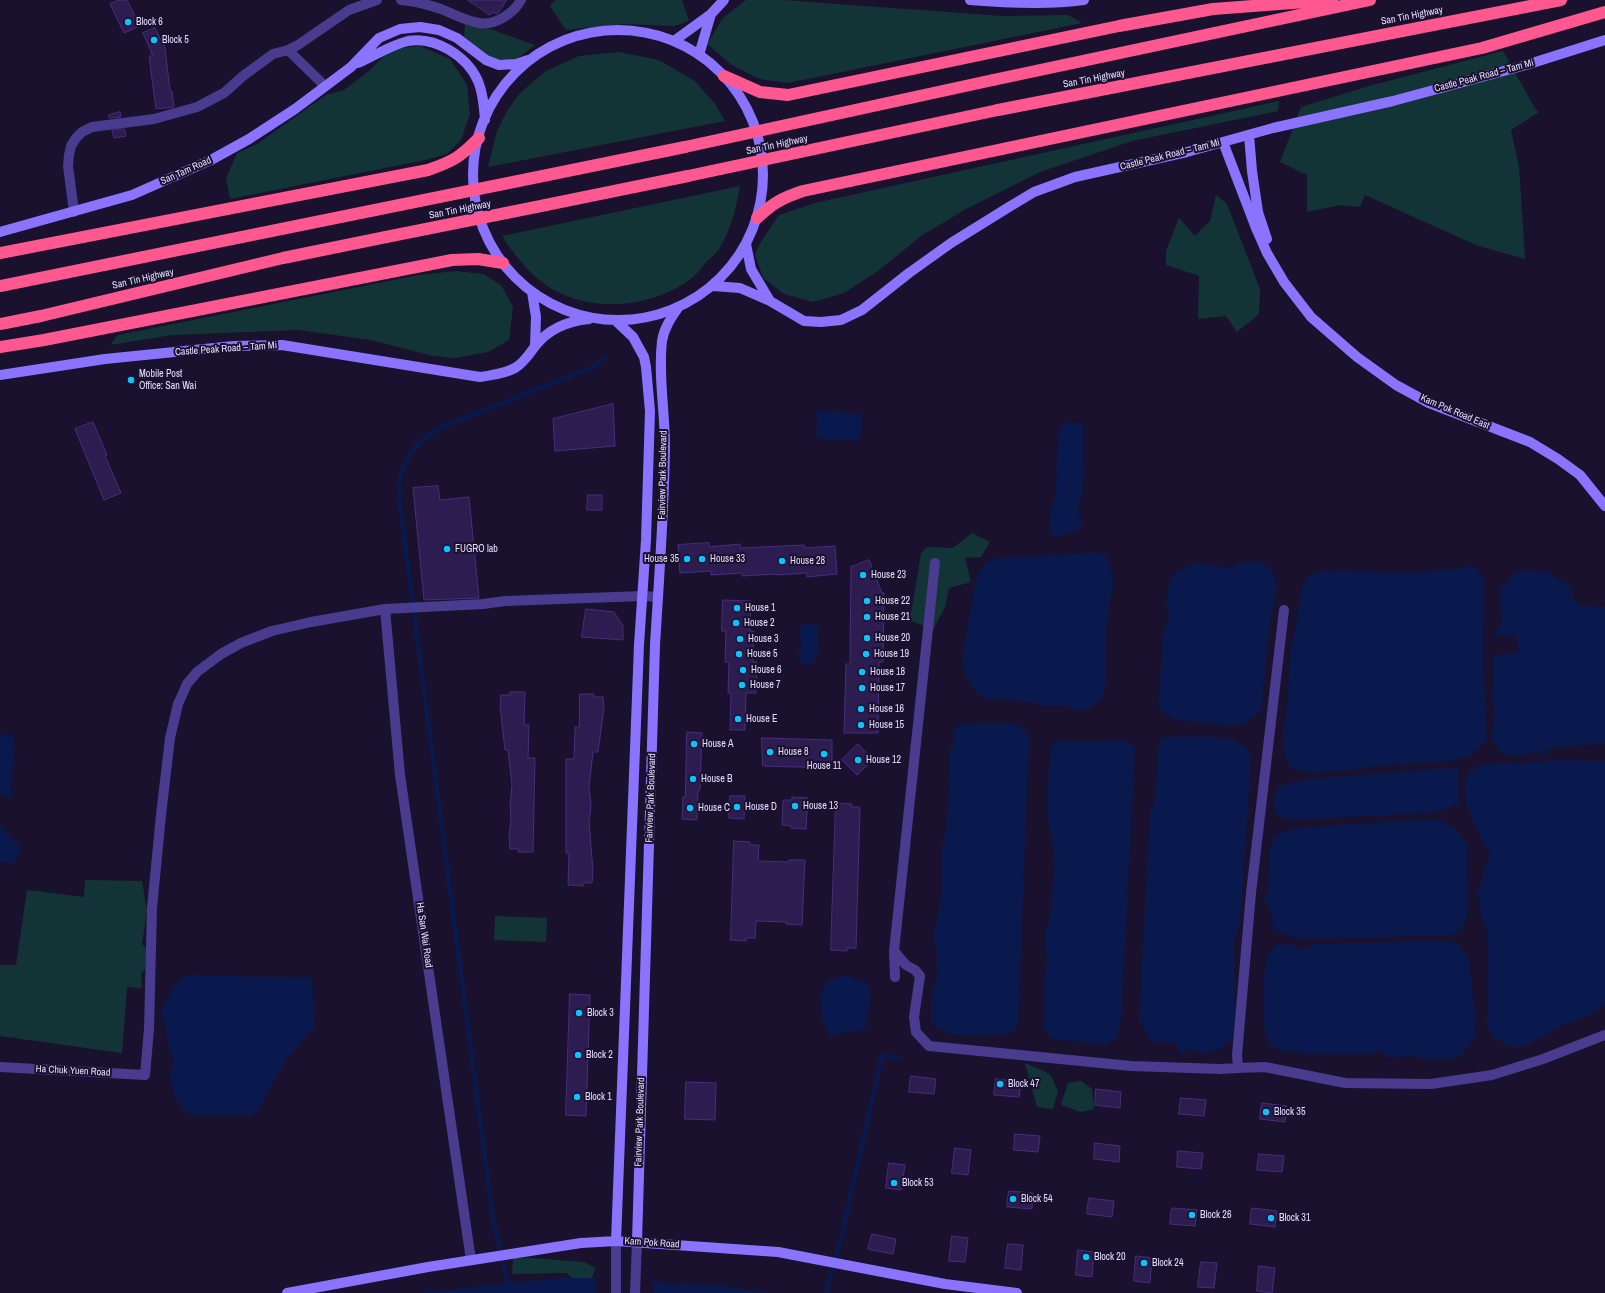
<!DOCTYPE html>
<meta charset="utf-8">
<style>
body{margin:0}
canvas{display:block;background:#19112d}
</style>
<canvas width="1605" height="1293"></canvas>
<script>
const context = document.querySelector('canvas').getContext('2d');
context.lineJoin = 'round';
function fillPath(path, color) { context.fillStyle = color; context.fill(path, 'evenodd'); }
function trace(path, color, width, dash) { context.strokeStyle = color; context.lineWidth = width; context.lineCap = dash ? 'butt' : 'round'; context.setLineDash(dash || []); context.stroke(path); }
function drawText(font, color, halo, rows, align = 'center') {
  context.font = font + ' "Archivo Narrow",sans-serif'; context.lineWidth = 4; context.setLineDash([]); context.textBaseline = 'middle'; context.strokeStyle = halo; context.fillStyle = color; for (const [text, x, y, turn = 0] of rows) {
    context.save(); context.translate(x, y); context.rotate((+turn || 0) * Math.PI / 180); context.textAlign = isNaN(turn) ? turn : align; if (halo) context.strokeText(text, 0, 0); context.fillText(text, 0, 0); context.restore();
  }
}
const green = new Path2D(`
 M 555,0 L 682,0 L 689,21 L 674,26 L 622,24 L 566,30 L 550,6 Z
 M 746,0 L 783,0 L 1002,16 L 1068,15 L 1082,23 L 788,83 L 760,79 L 732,65 L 707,44 L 723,18 Z
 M 465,24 L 490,29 L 535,45 L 506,67 L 485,61 L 464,37 Z
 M 420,46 L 450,59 L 467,85 L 470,114 L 461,140 L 447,154 L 425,160 L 230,199 L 226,178 L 237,153 L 257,144 L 326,95 L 344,90 L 369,71 L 391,49 Z
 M 1503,51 L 1536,110 L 1539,112 L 1511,130 L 1519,167 L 1525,259 L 1476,245 L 1365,195 L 1360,207 L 1340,205 L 1307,212 L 1307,175 L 1280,162 L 1301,107 L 1369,86 Z
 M 619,52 L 659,60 L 696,82 L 715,104 L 725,121 L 488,167 L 497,131 L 507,111 L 520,93 L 546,71 L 579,56 Z
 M 1279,101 L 1278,111 L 1132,141 L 1040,172 L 966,209 L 921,236 L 878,271 L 844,293 L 813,302 L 784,294 L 763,278 L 755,254 L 762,240 L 779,215 L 815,203 Z
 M 740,186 C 736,208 731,230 719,249 C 716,254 710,258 706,262 C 702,267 697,274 692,278 C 649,310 582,315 539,280 C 524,267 513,253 502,236 Z
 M 1216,195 L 1227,204 L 1260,289 L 1259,314 L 1237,332 L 1226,316 L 1198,319 L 1199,276 L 1166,265 L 1166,251 L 1179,218 L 1195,236 L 1210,221 Z
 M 456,271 L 483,274 L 501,285 L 513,307 L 509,340 L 488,352 L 455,358 L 433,356 L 371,340 L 298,330 L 172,335 L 110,345 L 118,335 L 419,275 Z
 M 972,533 L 990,542 L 981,557 L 965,558 L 971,582 L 949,588 L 945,607 L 933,630 L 910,620 L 921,553 L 927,547 L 953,548 Z
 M 85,880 L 142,881 L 147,911 L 142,944 L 156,957 L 141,974 L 142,988 L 127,987 L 122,1053 L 0,1036 L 0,965 L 16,965 L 27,890 L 84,897 Z
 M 495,916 L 547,918 L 546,942 L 494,940 Z
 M 1025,1063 L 1050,1074 L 1058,1091 L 1053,1109 L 1037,1107 Z
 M 1081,1081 L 1092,1089 L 1094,1109 L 1081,1112 L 1061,1105 L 1068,1083 Z
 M 513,1258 L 532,1258 L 584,1262 L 596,1268 L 587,1288 L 566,1273 L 512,1274 Z`);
const water = new Path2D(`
 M 818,410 L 862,414 L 860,441 L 816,438 Z
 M 1068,422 L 1082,424 L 1083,429 L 1084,482 L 1078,511 L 1082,526 L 1076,532 L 1064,533 L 1058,537 L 1051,535 L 1049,527 L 1051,512 L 1055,498 L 1059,430 L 1061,425 Z
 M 1092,553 L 1105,555 L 1111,567 L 1113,581 L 1106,629 L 1106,679 L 1103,697 L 1092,707 L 1078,711 L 1063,705 L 1040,705 L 1018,700 L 985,700 C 972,688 962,674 962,656 L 977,576 L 986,563 L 1000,557 L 1023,557 Z
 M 1257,562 L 1267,565 L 1275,576 L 1277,587 L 1270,623 L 1261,711 L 1242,725 L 1228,726 L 1175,720 L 1165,715 L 1158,705 L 1164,631 L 1170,617 L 1166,609 L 1170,578 L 1177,572 L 1194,563 L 1231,568 L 1240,563 Z
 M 1470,566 L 1476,568 L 1483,579 L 1484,591 L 1483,664 L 1487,738 C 1483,747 1475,748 1468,758 L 1458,758 L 1453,761 L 1366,767 C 1345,771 1313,776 1292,769 L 1284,756 L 1283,733 L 1287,704 L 1291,651 L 1303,584 L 1310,575 L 1327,571 L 1410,573 L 1441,570 L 1456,570 Z
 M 1516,571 L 1547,572 L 1571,587 L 1574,601 L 1583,606 L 1605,607 L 1605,743 L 1546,749 L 1548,757 L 1536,752 L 1520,756 L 1502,753 L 1491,740 L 1495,715 L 1492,695 L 1494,666 L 1493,655 L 1519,653 L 1516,634 L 1493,637 L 1503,620 C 1496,597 1500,588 1516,571 Z
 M 808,623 C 812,624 814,624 817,627 C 820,632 818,657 814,661 C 808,668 798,663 798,655 C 798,651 801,648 802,643 C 800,633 794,627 808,623 Z
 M 1014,723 C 1034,736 1030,740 1028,763 L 1018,1025 L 1010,1033 L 989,1036 L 952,1035 L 931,1024 L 931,999 L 936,983 L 937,955 L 933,938 L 942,894 L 942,849 L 947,825 L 950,753 L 955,729 L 963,724 Z
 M 0,734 L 14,736 L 11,798 L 0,795 Z
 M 1166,737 C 1186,737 1234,732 1247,750 C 1249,752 1250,756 1251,759 L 1240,921 L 1234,941 L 1235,1027 L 1231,1040 L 1222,1048 L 1211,1052 L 1198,1053 L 1187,1048 L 1186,1054 L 1178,1053 L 1179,1047 L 1177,1043 L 1149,1042 L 1148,1033 L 1139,1022 L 1150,811 L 1154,805 L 1159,745 L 1161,739 Z
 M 1126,740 L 1135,749 L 1121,1018 L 1117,1038 L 1105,1044 L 1057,1040 L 1049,1036 L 1044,1028 L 1044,977 L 1047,966 L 1045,933 L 1050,916 L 1055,862 L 1048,815 L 1047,784 L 1053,742 Z
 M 1552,760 L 1605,761 L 1605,1004 C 1592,1016 1577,1020 1561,1026 C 1541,1035 1524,1055 1503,1043 C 1494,1038 1490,1033 1487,1025 L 1488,934 L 1481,915 L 1478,893 L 1483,878 L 1484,866 L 1490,856 L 1488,849 L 1483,842 L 1466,805 L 1465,786 L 1467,778 L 1475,767 L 1487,764 L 1543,762 Z
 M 1450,768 L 1457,768 L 1459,773 L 1458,781 L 1459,804 L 1437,812 L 1294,820 L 1283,818 L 1278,816 C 1271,807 1274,797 1278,788 L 1290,782 L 1295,783 L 1309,779 Z
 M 1431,819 C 1450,821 1457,831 1468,845 C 1462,870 1480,922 1453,935 L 1300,939 L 1284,934 L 1273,928 L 1270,906 L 1266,904 L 1264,899 L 1268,890 L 1269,852 L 1273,838 L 1280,833 L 1300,828 Z
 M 0,825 L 21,849 L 14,865 L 0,861 Z
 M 1447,941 L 1458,944 L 1468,957 L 1476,1019 L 1475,1035 L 1467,1048 L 1459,1056 L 1449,1060 L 1416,1058 L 1409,1054 L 1402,1058 L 1387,1057 L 1383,1052 L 1379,1051 L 1372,1054 C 1352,1054 1288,1056 1274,1047 C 1270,1044 1267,1041 1266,1035 C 1262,1020 1261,960 1272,948 C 1278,942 1287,944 1295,945 L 1298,951 L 1307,949 L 1312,944 Z
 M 185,975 L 312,978 L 314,1027 L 286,1060 L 254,1116 L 190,1116 L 174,1096 L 170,1075 L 173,1060 L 168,1047 L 165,1024 L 161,1012 L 171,989 Z
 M 845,975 L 868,983 L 871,996 L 865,1030 L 850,1031 L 830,1036 L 822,1019 L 820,995 L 826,982 Z
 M 558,1278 L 596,1278 L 596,1293 L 417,1293 Z
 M 654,1282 L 716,1285 L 771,1293 L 653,1293 Z`);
const stream = new Path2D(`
 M 508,1283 L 493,1220 L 399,498 C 399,491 399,482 400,476 C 406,452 423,438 442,427 L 596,366 L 606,356
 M 826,1293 L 842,1234 L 882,1056 L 899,1057`);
const building = new Path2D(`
 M 119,0 L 127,0 L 140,26 L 124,33 L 110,4 Z
 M 468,0 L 507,0 L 498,13 L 496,14 L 493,12 L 490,15 Z
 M 155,28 L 165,48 L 170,91 L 172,91 L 174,107 L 156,109 L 149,56 L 153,56 L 143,33 Z
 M 120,112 L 121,117 L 109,118 L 109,115 Z
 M 124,129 L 126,136 L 114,138 L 112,131 Z
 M 613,404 L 615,446 L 555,451 L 553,419 Z
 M 93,422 L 107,455 L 105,456 L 121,493 L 104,500 L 75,429 Z
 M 438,486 L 440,500 L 469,497 L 479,598 L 424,600 L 413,488 Z
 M 588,495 L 602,495 L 602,510 L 587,510 Z
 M 709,543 L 709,547 L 740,544 L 740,548 L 804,545 L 805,548 L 835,546 L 837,574 L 807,577 L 807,573 L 776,575 L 776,574 L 742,576 L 742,573 L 711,575 L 711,571 L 680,573 L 678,545 Z
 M 869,560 L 882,593 L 884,593 L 883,662 L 879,662 L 878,733 L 844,733 L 846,664 L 850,664 L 851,567 Z
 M 723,600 L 751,601 L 750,631 L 754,631 L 753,662 L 757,662 L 756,693 L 746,693 L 745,730 L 730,730 L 731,693 L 728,693 L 729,662 L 725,662 L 726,631 L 722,631 Z
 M 586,609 L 614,612 L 623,626 L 623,640 L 582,637 Z
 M 510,692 L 525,692 L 524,725 L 529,725 L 528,758 L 535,758 L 533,852 L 518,852 L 519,849 L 510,849 L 509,837 L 511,818 L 510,804 L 512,785 L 508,750 L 505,750 L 500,706 L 501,695 L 510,695 Z
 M 580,694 L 594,694 L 594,697 L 603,697 L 604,708 L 598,752 L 593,752 L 589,787 L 591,806 L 589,821 L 593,871 L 592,883 L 583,883 L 583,886 L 568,885 L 569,853 L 566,853 L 566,759 L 574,759 L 575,727 L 579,727 Z
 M 687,732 L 702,733 L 700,790 L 698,790 L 697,820 L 682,819 L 683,797 L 685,797 Z
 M 762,738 L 832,740 L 832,768 L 763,766 Z
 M 858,744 L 873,760 L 857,775 L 842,760 Z
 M 730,796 L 745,796 L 744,819 L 729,818 Z
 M 792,797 L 808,798 L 806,829 L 791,828 L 791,826 L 782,825 L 783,800 L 792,800 Z
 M 836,803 L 852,804 L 851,807 L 860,807 L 856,948 L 847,948 L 847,951 L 831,950 Z
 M 734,841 L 750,842 L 750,845 L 759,845 L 758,861 L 789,862 L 789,860 L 805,860 L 802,925 L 786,924 L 787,922 L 756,921 L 755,938 L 746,938 L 746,941 L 731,940 Z
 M 570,994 L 590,995 L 586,1116 L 566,1115 Z
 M 911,1076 L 936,1079 L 934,1094 L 909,1092 Z
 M 996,1079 L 1021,1082 L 1019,1097 L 994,1095 Z
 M 686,1082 L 716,1083 L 715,1120 L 685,1119 Z
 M 1096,1089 L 1121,1092 L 1120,1108 L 1095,1105 Z
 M 1181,1098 L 1206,1100 L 1204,1116 L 1179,1114 Z
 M 1262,1103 L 1287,1106 L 1285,1122 L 1260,1119 Z
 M 1015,1134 L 1040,1136 L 1038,1152 L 1014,1150 Z
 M 1095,1143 L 1120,1146 L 1119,1162 L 1094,1159 Z
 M 955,1148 L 971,1150 L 968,1175 L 952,1173 Z
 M 1178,1151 L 1203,1153 L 1201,1169 L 1177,1167 Z
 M 1259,1154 L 1284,1156 L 1282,1172 L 1257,1170 Z
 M 889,1163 L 905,1165 L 901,1190 L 886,1188 Z
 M 1009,1191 L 1033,1193 L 1032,1209 L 1007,1207 Z
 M 1089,1198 L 1114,1201 L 1112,1217 L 1087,1214 Z
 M 1172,1208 L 1197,1210 L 1195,1226 L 1170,1224 Z
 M 1252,1208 L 1277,1211 L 1275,1227 L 1250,1224 Z
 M 872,1234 L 896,1239 L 893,1254 L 868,1249 Z
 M 952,1236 L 968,1238 L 965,1262 L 949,1261 Z
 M 1008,1244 L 1023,1245 L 1021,1270 L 1005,1268 Z
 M 1078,1250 L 1094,1252 L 1092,1277 L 1076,1275 Z
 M 1136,1256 L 1152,1258 L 1150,1283 L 1134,1281 Z
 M 1201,1262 L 1217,1263 L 1214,1288 L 1198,1287 Z
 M 1259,1266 L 1275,1268 L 1272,1293 L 1257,1291 Z`);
const street = new Path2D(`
 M 401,0 C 414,1 429,5 441,9 C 453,14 466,21 479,23 C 495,26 514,13 521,0
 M 288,50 L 325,86
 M 74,212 L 68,166 L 69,155 L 71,146 L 76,138 L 82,132 L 92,127 L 154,119 L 197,107 L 224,93 L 243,76 L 273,54 L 288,50 L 298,45 L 349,10 L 377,0
 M 385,609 L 400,775 L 471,1260
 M 894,951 L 906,965 L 915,970 L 920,976 L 914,1017 L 916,1032 L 929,1046 L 1131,1066 L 1220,1069 L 1238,1068 L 1237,1055 L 1251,893 L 1284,610
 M 895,977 L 894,951 L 935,563
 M 0,1067 L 145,1075 L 149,1029 L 152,908 L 161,815 L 170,738 L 178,704 L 187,684 L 197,672 L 221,654 L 241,643 L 272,631 L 311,622 L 385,609 L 483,604 L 505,601 L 643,596 L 658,597
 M 1238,1068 L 1265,1067 L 1345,1083 L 1431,1084 L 1492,1075 L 1543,1059 L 1605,1035
 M 616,1293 L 616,1241
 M 635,1293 L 637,1241`);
const secondary = new Path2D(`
 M 970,0 C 1007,3 1047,5 1084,0
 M473 175a145 145 0 1 1 290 0a145 145 0 1 1-290 0Z
 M 674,41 L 711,14 L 724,0
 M 699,55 L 711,14
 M 358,63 C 374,56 391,45 408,41 C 435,36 467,56 478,81 C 483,93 484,106 485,120
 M 1249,135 L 1252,171 L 1258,212 L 1267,239
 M 1223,142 L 1256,228 L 1267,253 L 1284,282 L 1311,317 L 1357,357 L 1396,385 L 1429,403 L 1530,442 L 1558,459 L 1580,475 L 1605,506
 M 0,232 L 132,195 L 211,160 L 249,139 L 295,109 L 351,67 L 379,38 L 400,29 L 420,27 L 439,30 L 457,38 L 486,60 L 499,65 L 516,64 L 528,60
 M 746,244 L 751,269 L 770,301
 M 713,286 L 740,288 L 770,301 L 804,321 L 821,322 L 841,320 L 862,310 L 909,273 L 951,243 L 1009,207 L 1034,192 L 1075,177 L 1187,152 L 1273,128 L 1393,101 L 1526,65 L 1605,40
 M 532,292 L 536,317 L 535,346
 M 616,321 L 633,337 L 644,357 L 646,367 L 650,411 L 646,540 L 639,645 L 616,1241
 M 0,375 L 105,359 L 234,346 L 282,345 L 480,377 C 492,375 504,374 515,368 C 524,363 530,353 536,345 C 549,329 569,321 589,319
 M 637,1241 L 655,645 C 659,579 664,513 665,447 C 665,412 658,376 662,341 C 664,328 671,318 678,308
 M 287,1293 L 428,1267 L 581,1243 L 616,1241 L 778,1252 L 945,1284 L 1017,1293`);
const highway = new Path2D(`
 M 724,76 L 760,92 L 788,95 L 1119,26 L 1213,9 L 1332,0
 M 993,80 L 1370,0
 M 998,110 L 1561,0
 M 528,179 L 685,147
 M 536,207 L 688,176
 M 757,218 C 773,203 782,198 803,191 L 1482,48 L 1605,12
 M 0,253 L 428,170 C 454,161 460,157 479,138
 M 0,286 L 375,210
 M 0,324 L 41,316 L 283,258 L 386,237
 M 0,347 L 44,340 L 452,260 L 478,259 L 503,263`);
const highwayBridge = new Path2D(`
 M 685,147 L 993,80
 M 688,176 L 998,110
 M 375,210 L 528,179
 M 386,237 L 536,207`);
const markers = [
 [128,22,4,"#09c5ff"],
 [154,40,4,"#09c5ff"],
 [131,380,4,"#09c5ff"],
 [447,549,4,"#09c5ff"],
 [687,559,4,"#09c5ff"],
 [702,559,4,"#09c5ff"],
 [782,561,4,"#09c5ff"],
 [863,575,4,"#09c5ff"],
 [867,601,4,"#09c5ff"],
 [737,608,4,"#09c5ff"],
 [867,617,4,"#09c5ff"],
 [736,623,4,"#09c5ff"],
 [867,638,4,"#09c5ff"],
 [740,639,4,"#09c5ff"],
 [739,654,4,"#09c5ff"],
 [866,654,4,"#09c5ff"],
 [743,670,4,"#09c5ff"],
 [862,672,4,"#09c5ff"],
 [742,685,4,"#09c5ff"],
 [862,688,4,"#09c5ff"],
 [861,709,4,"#09c5ff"],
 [738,719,4,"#09c5ff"],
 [861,725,4,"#09c5ff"],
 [694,744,4,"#09c5ff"],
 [770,752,4,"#09c5ff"],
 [824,754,4,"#09c5ff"],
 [858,760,4,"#09c5ff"],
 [693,779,4,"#09c5ff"],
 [795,806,4,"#09c5ff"],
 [737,807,4,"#09c5ff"],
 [690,808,4,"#09c5ff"],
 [579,1013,4,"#09c5ff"],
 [578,1055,4,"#09c5ff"],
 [1000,1084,4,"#09c5ff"],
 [577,1097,4,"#09c5ff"],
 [1266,1112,4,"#09c5ff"],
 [894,1183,4,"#09c5ff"],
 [1013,1199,4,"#09c5ff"],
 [1192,1215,4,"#09c5ff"],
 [1271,1218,4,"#09c5ff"],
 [1086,1257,4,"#09c5ff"],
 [1144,1263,4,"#09c5ff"]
];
const streetNames = [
 ["San Tin Highway",1412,16,-11],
 ["Castle Peak Road – Tam Mi",1484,76,-15],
 ["San Tin Highway",1094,79,-11],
 ["San Tin Highway",777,145,-12],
 ["Castle Peak Road – Tam Mi",1170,155,-14],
 ["San Tam Road",186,171,-24],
 ["San Tin Highway",460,210,-11],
 ["San Tin Highway",143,279,-13],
 ["Castle Peak Road – Tam Mi",226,349,-4],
 ["Kam Pok Road East",1455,412,23],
 ["Fairview Park Boulevard",663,475,-89],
 ["Fairview Park Boulevard",651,798,-88],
 ["Ha San Wai Road",424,935,82],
 ["Ha Chuk Yuen Road",73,1071,3],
 ["Fairview Park Boulevard",640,1122,-88],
 ["Kam Pok Road",652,1243,4]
];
const poiNames = [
 ["Block 6",136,22],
 ["Block 5",162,40],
 ["Mobile Post",139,374],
 ["Office: San Wai",139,386],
 ["FUGRO lab",455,549],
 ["House 35",679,559,"right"],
 ["House 33",710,559],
 ["House 28",790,561],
 ["House 23",871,575],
 ["House 22",875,601],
 ["House 1",745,608],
 ["House 21",875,617],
 ["House 2",744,623],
 ["House 20",875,638],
 ["House 3",748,639],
 ["House 5",747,654],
 ["House 19",874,654],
 ["House 6",751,670],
 ["House 18",870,672],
 ["House 7",750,685],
 ["House 17",870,688],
 ["House 16",869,709],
 ["House E",746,719],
 ["House 15",869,725],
 ["House A",702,744],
 ["House 8",778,752],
 ["House 12",866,760],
 ["House 11",824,766,"center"],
 ["House B",701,779],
 ["House 13",803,806],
 ["House D",745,807],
 ["House C",698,808],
 ["Block 3",587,1013],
 ["Block 2",586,1055],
 ["Block 47",1008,1084],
 ["Block 1",585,1097],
 ["Block 35",1274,1112],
 ["Block 53",902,1183],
 ["Block 54",1021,1199],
 ["Block 26",1200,1215],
 ["Block 31",1279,1218],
 ["Block 20",1094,1257],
 ["Block 24",1152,1263]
];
fillPath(green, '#133437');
fillPath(water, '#09194d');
trace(stream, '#09194d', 4.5);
fillPath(building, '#2d1c4f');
trace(building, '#472d7b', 1);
trace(street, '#493b8d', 10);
trace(secondary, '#8a74ff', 10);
trace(highway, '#ff5891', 12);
trace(highwayBridge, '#ff5891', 12);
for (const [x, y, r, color] of markers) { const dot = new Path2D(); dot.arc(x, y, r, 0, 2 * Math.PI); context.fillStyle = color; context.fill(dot); trace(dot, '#19112d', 1.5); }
drawText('10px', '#e5ddff', '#19112d', streetNames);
drawText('10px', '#e5ddff', '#19112d', poiNames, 'left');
</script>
